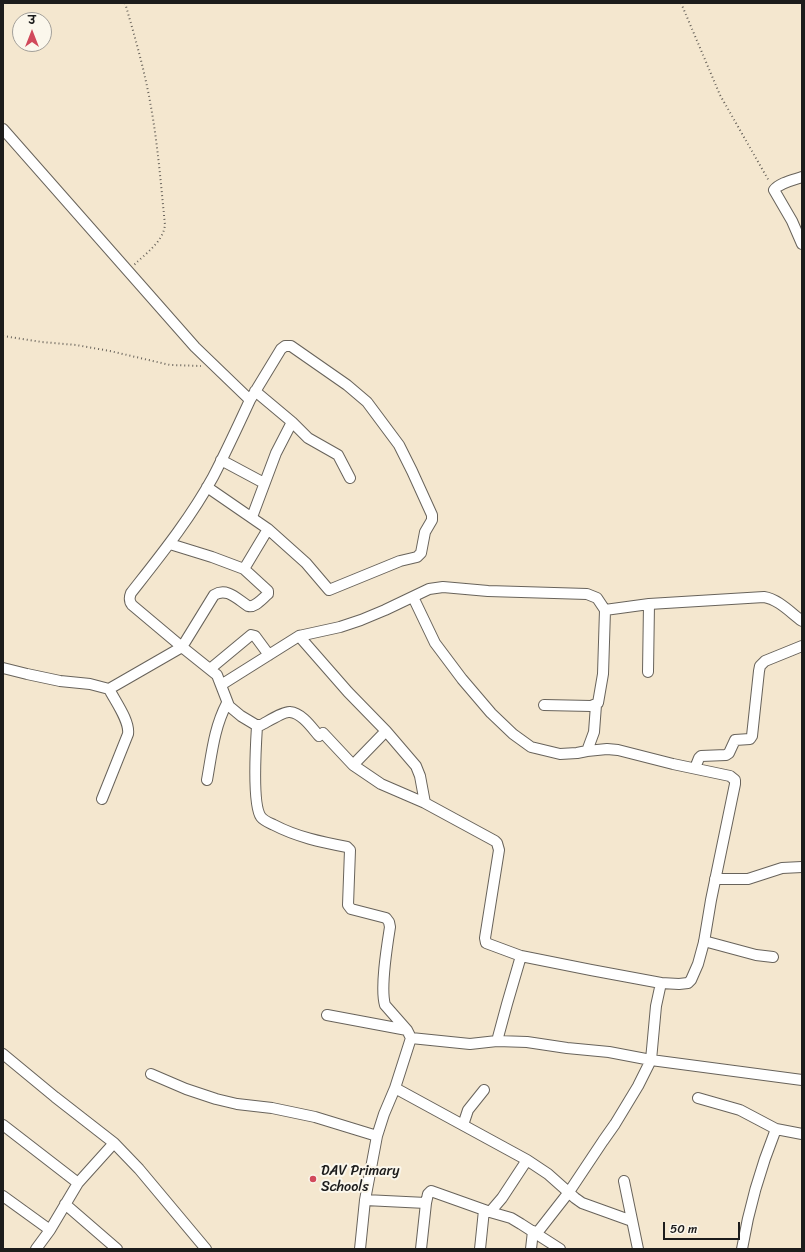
<!DOCTYPE html>
<meta charset="utf-8">
<style>
body{margin:0}
#map{position:relative;width:805px;height:1252px;overflow:hidden;background:#f4e7cf;font-family:Sriracha,"Playpen Sans Deva",sans-serif}
canvas{display:block}
.frame{position:absolute;inset:0;border:4px solid #1c1c1c;pointer-events:none}
.north{position:absolute;left:12px;top:12px;width:40px;height:40px;box-sizing:border-box;background:#fbf7ec;border:1px solid #a29f99;border-radius:50%;rotate:0deg;font-size:11px;font-weight:700;line-height:16px;text-align:center;color:#1c1c1c}
.north::after{content:'';display:block;margin:auto;width:14px;height:18px;background:#d1495b;clip-path:polygon(50% 0,100% 100%,50% 72%,0 100%)}
.scale{position:absolute;left:663px;top:1222px;width:77px;height:18px;box-sizing:border-box;border:2px solid #1c1c1c;border-top:0;padding-left:5px;font-size:12px;line-height:14px;white-space:nowrap;color:#1c1c1c;-webkit-text-stroke:3px #fbf7ec;paint-order:stroke}
</style>
<div id="map">
<canvas width="805" height="1252"></canvas>
<div class="frame"></div>
<div class="north">उ</div>
<div class="scale">50 m</div>
</div>
<script>
const context = document.querySelector('canvas').getContext('2d');
context.lineJoin = 'round';
function trace(path, color, width, dash) { context.strokeStyle = color; context.lineWidth = width; context.lineCap = dash ? 'butt' : 'round'; context.setLineDash(dash || []); context.stroke(path); }
function drawText(font, color, halo, rows, align = 'center') {
  context.font = font + ' Sriracha,sans-serif'; context.lineWidth = 4; context.setLineDash([]); context.textBaseline = 'middle'; context.strokeStyle = halo; context.fillStyle = color; for (const [text, x, y, turn = 0] of rows) {
    context.save(); context.translate(x, y); context.rotate((+turn || 0) * Math.PI / 180); context.textAlign = isNaN(turn) ? turn : align; if (halo) context.strokeText(text, 0, 0); context.fillText(text, 0, 0); context.restore();
  }
}
const path = new Path2D(`
 M 125,3 C 135,37 145,72 151,107 C 158,146 161,186 165,225 C 163,242 145,254 134,265
 M 681,3 L 720,95 L 769,181
 M 3,336 L 42,342 L 76,345 L 110,351 L 170,365 L 201,366`);
const street = new Path2D(`
 M 3,129 L 195,347 L 250,400 C 238,426 226,452 213,477 C 190,519 160,556 131,593 C 129,598 129,601 132,605 L 182,647 L 109,689 L 90,684 L 60,681 L 27,674 L 3,668
 M 802,177 C 793,180 779,183 774,190 L 792,221 L 802,244
 M 250,400 L 281,349 L 285,346 L 291,346 L 347,385 L 367,402 L 399,445 L 412,471 L 432,515 L 432,520 L 425,532 L 421,553 L 417,557 L 400,561 L 329,590 L 306,563 L 268,529
 M 292,422 L 308,438 L 338,455 L 350,478
 M 221,460 L 264,483
 M 207,487 L 268,529 L 244,569
 M 252,517 L 276,453 L 292,422 L 255,391
 M 170,544 L 212,557 L 244,569 L 268,591 L 268,594 C 262,599 255,608 248,606 C 237,599 227,587 214,595 L 182,647 L 217,675 L 229,706 L 241,716 L 256,725 L 261,725 C 267,722 284,711 290,712 C 302,713 312,728 319,736 L 323,733 L 353,765 L 386,731 L 348,692 L 299,636 L 221,685
 M 413,597 L 435,643 L 462,679 L 491,713 L 513,734 L 531,747 L 560,754 L 577,753 L 587,751 L 607,749 L 618,750 L 673,764 L 730,776 L 735,780 L 735,784 L 711,900 L 704,942 L 698,964 L 691,980 L 688,983 L 679,984 L 661,983 L 656,1006 L 651,1060 L 638,1086 L 615,1124 L 603,1141 L 569,1192 L 537,1233
 M 605,610 L 649,604 L 764,597 C 778,599 791,613 802,621
 M 299,636 L 340,627 L 361,620 L 385,610 L 429,589 L 443,587 L 488,591 L 587,594 L 597,598 L 605,610 L 603,674 L 598,703 L 591,706 L 544,705
 M 210,669 L 251,635 L 255,636 L 269,655
 M 648,672 L 649,604
 M 257,726 C 256,742 252,805 261,817 C 264,821 270,823 274,825 C 297,837 321,842 347,847 L 350,850 L 348,905 L 351,909 L 386,918 L 389,922 L 390,927 C 387,946 380,988 385,1005 L 407,1030 L 411,1038
 M 386,731 L 416,766 L 420,776 L 425,803 L 495,841 L 497,843 L 499,850 L 485,938 L 486,943 L 521,956 L 591,970 L 661,983
 M 587,751 L 594,732 L 596,705
 M 353,765 L 381,784 L 425,803
 M 695,768 L 699,758 L 701,756 L 726,755 L 729,753 L 735,740 L 750,739 L 752,736 L 759,671 L 760,666 L 765,661 L 802,646
 M 207,780 C 212,752 214,728 227,703
 M 102,799 L 128,734 C 130,721 115,701 109,689
 M 715,879 L 748,879 L 782,868 L 802,867
 M 704,941 L 756,955 L 773,957
 M 327,1015 L 407,1030
 M 497,1041 L 507,1004 L 521,956
 M 3,1054 L 55,1097 L 114,1143 L 139,1169 L 206,1249
 M 151,1074 L 186,1089 L 216,1099 L 237,1104 L 272,1108 L 315,1117 L 377,1136
 M 395,1088 L 527,1160 L 548,1174 L 575,1198 L 582,1203 L 632,1221
 M 698,1098 L 740,1110 L 776,1129 L 802,1134
 M 3,1125 L 78,1183
 M 463,1125 L 468,1110 L 484,1090
 M 624,1181 L 638,1249
 M 3,1196 L 50,1230 L 36,1249
 M 365,1200 L 426,1203 L 428,1194 L 431,1191 L 490,1212 L 502,1198 L 527,1160
 M 65,1204 L 117,1249
 M 490,1212 L 511,1218 L 521,1224 L 560,1249
 M 50,1230 L 78,1183 L 114,1143
 M 360,1249 L 365,1200 L 377,1136 L 384,1114 L 395,1088 L 411,1038 L 470,1044 L 497,1041 L 527,1042 L 567,1048 L 609,1052 L 651,1060 L 802,1080
 M 421,1249 L 426,1203
 M 480,1249 L 484,1210
 M 531,1249 L 533,1231
 M 742,1249 C 749,1207 760,1169 776,1129`);
const markers = [
 [313,1179,4,"#d1495b"]
];
const poiNames = [
 ["DAV Primary",321,1171],
 ["Schools",321,1187]
];
trace(street, '#68635b', 12);
trace(path, '#68635b', 2, [1, 3]);
trace(street, '#fff', 10);
for (const [x, y, r, color] of markers) { const dot = new Path2D(); dot.arc(x, y, r, 0, 2 * Math.PI); context.fillStyle = color; context.fill(dot); trace(dot, '#fbf7ec', 1.5); }
drawText('14px', '#1c1c1c', '#fbf7ec', poiNames, 'left');
</script>
